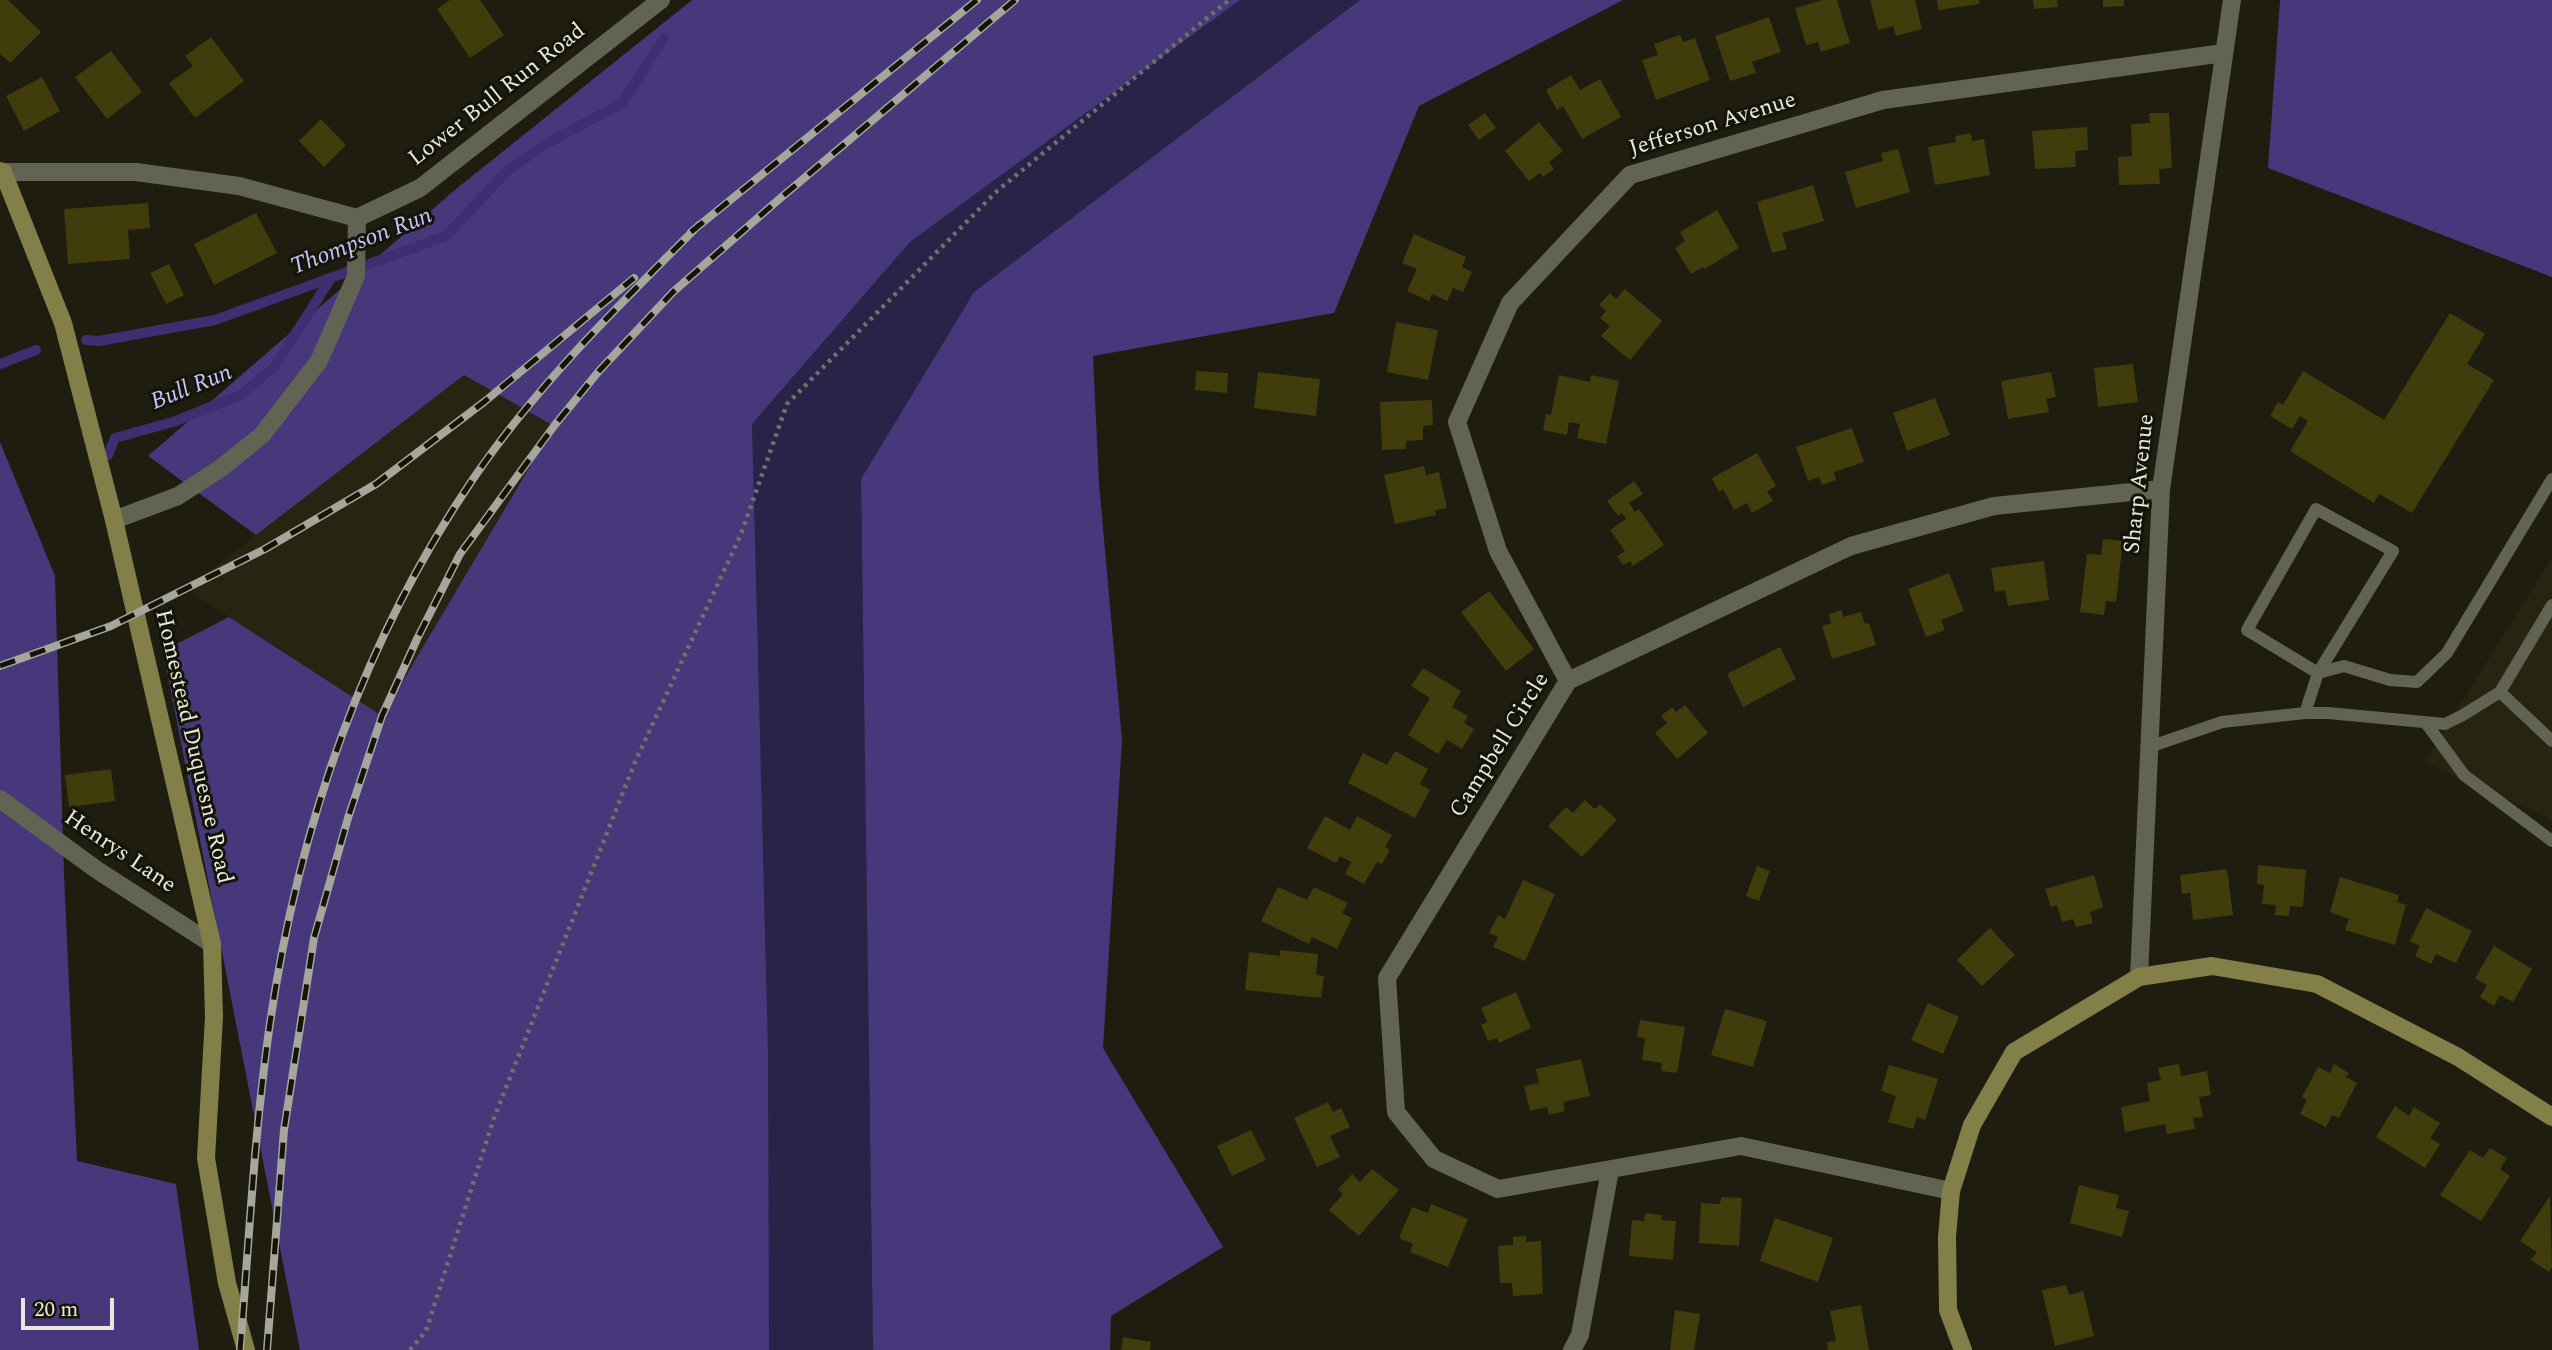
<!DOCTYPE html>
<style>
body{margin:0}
#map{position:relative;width:2552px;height:1350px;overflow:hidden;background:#1e1d10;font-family:Spectral,serif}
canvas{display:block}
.scale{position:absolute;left:21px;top:1298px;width:93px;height:32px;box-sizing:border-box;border:4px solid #e9e8e0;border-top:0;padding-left:9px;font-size:21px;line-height:24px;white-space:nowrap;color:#e9e8e0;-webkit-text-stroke:5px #151408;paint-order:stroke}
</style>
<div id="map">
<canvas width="2552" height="1350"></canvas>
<div class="scale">20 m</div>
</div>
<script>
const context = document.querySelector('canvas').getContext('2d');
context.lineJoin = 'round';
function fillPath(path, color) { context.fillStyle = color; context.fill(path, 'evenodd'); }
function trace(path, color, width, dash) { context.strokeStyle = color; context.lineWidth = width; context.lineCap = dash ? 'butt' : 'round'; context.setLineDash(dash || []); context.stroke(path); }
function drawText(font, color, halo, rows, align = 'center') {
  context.font = font + ' Spectral,serif'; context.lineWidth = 6; context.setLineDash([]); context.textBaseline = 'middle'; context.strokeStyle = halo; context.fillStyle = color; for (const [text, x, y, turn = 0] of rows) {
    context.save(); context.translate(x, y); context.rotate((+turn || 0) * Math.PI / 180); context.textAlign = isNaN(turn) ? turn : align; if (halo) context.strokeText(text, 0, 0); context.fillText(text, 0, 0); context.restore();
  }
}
const built = new Path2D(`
 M 464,375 L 554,426 L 382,716 L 186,589 Z
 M 2552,558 L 2552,820 L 2424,762 Z`);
const green = new Path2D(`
 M 1240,0 L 1360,0 L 974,292 L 861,479 L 873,1350 L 765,1350 L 752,424 L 910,242 Z`);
const forest = new Path2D(`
 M 692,0 L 1240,0 L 910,242 L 752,424 L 768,1052 L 769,1350 L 300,1350 L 163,651 L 229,617 L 382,716 L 554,426 L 464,375 L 256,535 L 148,456 L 456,189 Z
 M 1360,0 L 1623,0 L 1419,106 L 1334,313 L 1093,356 L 1099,483 L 1122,740 L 1103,1048 L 1223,1247 L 1111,1316 L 1110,1350 L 873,1350 L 861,479 L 974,292 Z
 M 2280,0 L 2552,0 L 2552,277 L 2268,168 Z
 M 0,442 L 55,576 L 64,874 L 77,1161 L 176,1184 L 199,1350 L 0,1350 Z`);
const stream = new Path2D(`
 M 86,340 L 99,341 L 215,320 L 446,236 L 507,171 L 546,144 L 622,103 L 664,38
 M 0,364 L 36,350
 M 108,455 L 115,438 L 173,422 L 241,395 L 274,367 L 331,278`);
const building = new Path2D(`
 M 0,0 L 8,0 L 41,32 L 10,63 L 0,54 Z
 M 450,0 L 480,0 L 504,35 L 470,58 L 437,9 Z
 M 1823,0 L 1837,0 L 1850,43 L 1821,52 L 1818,42 L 1806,45 L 1795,8 Z
 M 1870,0 L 1915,0 L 1922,29 L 1896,36 L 1893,26 L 1878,30 Z
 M 1937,0 L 1979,0 L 1980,4 L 1938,10 Z
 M 2033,0 L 2057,0 L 2058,7 L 2034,9 Z
 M 2103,0 L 2124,0 L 2124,6 L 2103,7 Z
 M 1769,17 L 1781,52 L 1752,62 L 1756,73 L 1730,81 L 1715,36 Z
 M 1680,35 L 1683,42 L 1695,38 L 1710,80 L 1656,100 L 1642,60 L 1658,55 L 1654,44 Z
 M 211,37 L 244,81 L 195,118 L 169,83 L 193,66 L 185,56 Z
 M 111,51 L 142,92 L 107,119 L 75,77 Z
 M 1571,75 L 1580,90 L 1600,79 L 1621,117 L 1582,139 L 1563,106 L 1557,110 L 1546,90 Z
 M 42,77 L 60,111 L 24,131 L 6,96 Z
 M 1485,113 L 1496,128 L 1479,140 L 1468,125 Z
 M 2149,113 L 2169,113 L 2172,168 L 2159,169 L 2160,184 L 2119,185 L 2118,157 L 2132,156 L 2131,124 L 2150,123 Z
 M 321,119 L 346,145 L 324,167 L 299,141 Z
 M 1539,122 L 1563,151 L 1549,162 L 1554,169 L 1543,177 L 1540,173 L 1529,181 L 1505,151 Z
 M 2087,127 L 2088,150 L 2075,151 L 2076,167 L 2035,169 L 2032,131 Z
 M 1971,133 L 1972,141 L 1984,139 L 1990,175 L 1935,185 L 1928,147 L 1956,142 L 1955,136 Z
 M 1898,149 L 1910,192 L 1856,208 L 1845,172 L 1883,161 L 1881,153 Z
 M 1813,185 L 1824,221 L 1782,233 L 1787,249 L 1772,253 L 1757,202 Z
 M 148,203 L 150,228 L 128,230 L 130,259 L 68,264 L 64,209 Z
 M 1717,210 L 1739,248 L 1705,269 L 1703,267 L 1691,274 L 1675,248 L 1685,241 L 1680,232 Z
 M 256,213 L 277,253 L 214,285 L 194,244 Z
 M 1414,234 L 1466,257 L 1462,267 L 1472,272 L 1463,292 L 1453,288 L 1447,301 L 1432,294 L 1429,301 L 1407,291 L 1417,269 L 1402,263 Z
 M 169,264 L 184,295 L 166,304 L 150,273 Z
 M 1625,289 L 1662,321 L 1630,360 L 1601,336 L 1610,326 L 1600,318 L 1606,311 L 1599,305 L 1610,293 L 1616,299 Z
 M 2450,313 L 2485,334 L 2467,364 L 2494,380 L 2412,513 L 2379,494 L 2374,503 L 2290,451 L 2308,421 L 2300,416 L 2292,429 L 2270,416 L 2278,402 L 2283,405 L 2303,371 L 2384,420 Z
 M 1396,322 L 1438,330 L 1428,380 L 1387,372 Z
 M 2133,364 L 2138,402 L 2098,407 L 2094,368 Z
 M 1196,371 L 1228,373 L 1227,393 L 1195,390 Z
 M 1258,372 L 1320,379 L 1316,416 L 1254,408 Z
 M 2051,372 L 2056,397 L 2046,399 L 2049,412 L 2008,419 L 2001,381 Z
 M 1559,375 L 1590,382 L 1591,375 L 1619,381 L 1606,444 L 1577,438 L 1580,424 L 1569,422 L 1567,435 L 1543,430 L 1546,414 L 1551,415 Z
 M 1935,398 L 1950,435 L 1907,451 L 1893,413 Z
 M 1432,400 L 1433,425 L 1423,426 L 1423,440 L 1406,441 L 1406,449 L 1382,450 L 1380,402 Z
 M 1852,428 L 1864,462 L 1834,472 L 1836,480 L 1822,485 L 1819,477 L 1808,481 L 1796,447 Z
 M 1757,453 L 1776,486 L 1767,491 L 1773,501 L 1752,513 L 1747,503 L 1734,510 L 1723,489 L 1719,492 L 1712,478 Z
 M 1424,466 L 1426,475 L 1439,472 L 1447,508 L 1435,510 L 1436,515 L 1395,524 L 1384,475 Z
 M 1634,481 L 1643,494 L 1629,503 L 1635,512 L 1639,509 L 1664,545 L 1633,566 L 1630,561 L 1623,565 L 1617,556 L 1625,551 L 1610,530 L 1626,519 L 1622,513 L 1618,516 L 1607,501 Z
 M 2103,539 L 2123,541 L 2116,602 L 2106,601 L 2104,615 L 2080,612 L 2087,554 L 2101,555 Z
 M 2044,561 L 2049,600 L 2008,606 L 2005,590 L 1995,592 L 1991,568 Z
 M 1949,573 L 1964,611 L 1941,620 L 1945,630 L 1926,637 L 1908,589 Z
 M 1489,591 L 1534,649 L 1506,671 L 1461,612 Z
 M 1842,610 L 1843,617 L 1861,612 L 1865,624 L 1869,623 L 1876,645 L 1832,659 L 1822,626 L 1831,623 L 1829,614 Z
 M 1780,647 L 1796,679 L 1743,707 L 1727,674 Z
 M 1423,668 L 1461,691 L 1452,707 L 1468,716 L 1464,723 L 1474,729 L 1462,749 L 1447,740 L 1438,754 L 1408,735 L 1430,698 L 1411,686 Z
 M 1685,705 L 1708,733 L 1677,759 L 1655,733 L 1667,723 L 1661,716 L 1672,707 L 1676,712 Z
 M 1395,751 L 1428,769 L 1420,784 L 1430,790 L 1415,818 L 1348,783 L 1363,753 L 1387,765 Z
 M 111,769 L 115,801 L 69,807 L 65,775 Z
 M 1585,800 L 1595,809 L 1600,804 L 1617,820 L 1582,857 L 1548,826 L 1566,807 L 1573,813 Z
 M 1325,816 L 1350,830 L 1357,816 L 1392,835 L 1385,847 L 1390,850 L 1382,864 L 1377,862 L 1364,884 L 1345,874 L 1351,862 L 1340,856 L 1336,863 L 1307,848 Z
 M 2258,865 L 2306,870 L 2303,907 L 2290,906 L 2289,916 L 2275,915 L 2276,905 L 2262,904 L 2264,885 L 2257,884 Z
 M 1757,866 L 1770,871 L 1759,901 L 1746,896 Z
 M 2227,869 L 2233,915 L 2193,920 L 2190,893 L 2182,894 L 2180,875 Z
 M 2094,875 L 2103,907 L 2090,912 L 2093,923 L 2076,927 L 2073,919 L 2062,922 L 2057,905 L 2051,907 L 2045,889 Z
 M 2340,877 L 2399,895 L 2397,902 L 2406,905 L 2395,945 L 2345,930 L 2349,919 L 2330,912 Z
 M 1523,880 L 1555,894 L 1525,961 L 1493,947 L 1498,937 L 1489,933 L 1498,915 L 1505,919 Z
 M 1278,887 L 1307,900 L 1314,887 L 1348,903 L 1342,913 L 1352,918 L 1337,949 L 1312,937 L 1309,944 L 1261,921 Z
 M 2426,908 L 2472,931 L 2456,963 L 2436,954 L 2431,964 L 2415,956 L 2420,946 L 2410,941 Z
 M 1990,928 L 2015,955 L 1982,986 L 1957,960 Z
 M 2494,946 L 2532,969 L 2513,1002 L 2500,995 L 2494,1006 L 2480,997 L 2487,985 L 2475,978 Z
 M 1280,950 L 1318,954 L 1316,975 L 1324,976 L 1321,998 L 1245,990 L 1249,952 L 1280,956 Z
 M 1516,992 L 1531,1028 L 1499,1043 L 1497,1038 L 1488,1041 L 1481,1025 L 1487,1022 L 1481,1008 Z
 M 1928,1003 L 1959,1017 L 1943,1054 L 1911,1040 Z
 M 1725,1009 L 1767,1021 L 1753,1067 L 1711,1055 Z
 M 1640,1020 L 1685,1027 L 1677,1073 L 1661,1071 L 1662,1063 L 1642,1060 L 1645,1038 L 1637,1037 Z
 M 1581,1059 L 1590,1096 L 1563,1102 L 1565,1111 L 1549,1115 L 1547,1107 L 1530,1111 L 1524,1086 L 1539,1083 L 1536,1069 Z
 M 2179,1064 L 2181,1076 L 2207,1071 L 2211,1095 L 2199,1097 L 2203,1117 L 2193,1118 L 2195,1129 L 2167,1134 L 2165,1124 L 2125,1132 L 2121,1107 L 2150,1101 L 2147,1083 L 2161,1080 L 2158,1068 Z
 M 2334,1064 L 2349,1073 L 2346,1077 L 2357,1083 L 2339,1118 L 2332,1115 L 2326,1127 L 2300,1114 L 2307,1100 L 2302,1097 L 2318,1067 L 2330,1073 Z
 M 1889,1065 L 1938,1079 L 1925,1120 L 1917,1117 L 1913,1129 L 1888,1122 L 1896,1096 L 1881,1091 Z
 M 1328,1102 L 1333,1112 L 1341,1108 L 1350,1127 L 1330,1136 L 1340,1157 L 1317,1167 L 1294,1118 Z
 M 2395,1106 L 2409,1116 L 2414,1107 L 2440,1123 L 2430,1138 L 2440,1144 L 2425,1168 L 2376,1137 Z
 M 1251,1130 L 1266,1160 L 1232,1176 L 1217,1146 Z
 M 2490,1148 L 2507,1158 L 2500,1169 L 2510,1176 L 2481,1221 L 2440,1195 L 2470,1150 L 2483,1158 Z
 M 1372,1169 L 1399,1190 L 1359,1236 L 1329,1210 L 1343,1194 L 1338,1189 L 1352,1174 L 1360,1182 Z
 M 2079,1185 L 2119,1195 L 2116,1208 L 2129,1211 L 2122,1237 L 2070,1223 Z
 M 2550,1196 L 2552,1267 L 2549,1272 L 2531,1260 L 2537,1252 L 2520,1241 Z
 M 1721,1197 L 1742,1198 L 1739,1246 L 1699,1243 L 1701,1203 L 1720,1204 Z
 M 1431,1204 L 1468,1219 L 1448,1267 L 1410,1252 L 1413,1244 L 1399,1238 L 1412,1207 L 1428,1213 Z
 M 1645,1213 L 1662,1215 L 1661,1220 L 1676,1221 L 1673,1260 L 1629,1256 L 1632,1220 L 1644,1221 Z
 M 1775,1218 L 1833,1238 L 1818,1282 L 1760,1261 Z
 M 1526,1236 L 1526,1242 L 1541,1241 L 1543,1294 L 1513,1296 L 1512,1283 L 1500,1283 L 1498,1246 L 1513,1245 L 1513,1237 Z
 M 2066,1285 L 2069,1295 L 2083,1291 L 2094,1336 L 2055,1346 L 2042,1290 Z
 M 1861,1305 L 1869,1350 L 1828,1350 L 1827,1342 L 1836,1341 L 1830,1311 Z
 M 1675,1310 L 1700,1314 L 1694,1350 L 1670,1350 Z
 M 1123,1337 L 1151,1342 L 1150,1350 L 1121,1350 Z`);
const path = new Path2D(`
 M 410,1350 L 426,1331 L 494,1118 L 635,762 L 741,534 L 787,404 L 997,191 L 1229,0`);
const lane = new Path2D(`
 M 2500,692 L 2552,741
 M 2305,713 L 2318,673 L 2393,551 L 2316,509 L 2247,630 L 2318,673 L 2344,666 L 2390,680 L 2417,682 L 2447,653 L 2552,479
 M 2426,723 L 2464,775 L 2552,841
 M 2149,747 L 2222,722 L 2305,713 L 2328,713 L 2445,724 L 2463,715 L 2500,692 L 2552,605`);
const street = new Path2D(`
 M 3,172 L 136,172 L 239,186 L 357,218 L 420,188 L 661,0
 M 114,520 L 178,496 L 221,468 L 262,435 L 319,361 L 356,276 L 357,218
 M 1568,681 L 1498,551 L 1457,422 L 1510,303 L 1630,175 L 1883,100 L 2224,53
 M 0,799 L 97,870 L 212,944
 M 2139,977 L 2161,489 L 2232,0
 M 1951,1191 L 1741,1146 L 1498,1189 L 1434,1159 L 1396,1112 L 1387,978 L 1568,681 L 1851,546 L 1994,506 L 2161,489
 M 1572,1350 L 1580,1335 L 1610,1170`);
const secondary = new Path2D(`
 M 0,171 L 3,172 L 63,323 L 114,520 L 212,944 L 214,1017 L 206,1158 L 227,1283 L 246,1350
 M 1963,1350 L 1948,1310 L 1947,1237 L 1951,1191 L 1972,1125 L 2014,1052 L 2139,977 L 2212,966 L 2317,984 L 2458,1057 L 2552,1117`);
const rail = new Path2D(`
 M 691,232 L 977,0
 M 0,666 L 111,626 L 265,549 L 376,484 L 484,402 L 634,278
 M 240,1350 C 249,1243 254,1136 269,1030 C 297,833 361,644 473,479 C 537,385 619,305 699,225
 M 267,1350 L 284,1130 L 314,938 L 348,818 L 382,716 L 417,639 L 460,554 L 554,426 L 599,371 L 673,292 L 777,201 L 1015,0`);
const streetNames = [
 ["Lower Bull Run Road",498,96,-38],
 ["Jefferson Avenue",1713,126,-17],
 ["Sharp Avenue",2141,484,-84],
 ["Campbell Circle",1501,746,-58],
 ["Homestead Duquesne Road",192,747,77],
 ["Henrys Lane",119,853,34]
];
const waterNames = [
 ["Thompson Run",362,243,-21],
 ["Bull Run",192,389,-22]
];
fillPath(built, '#272512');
fillPath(green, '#2a2349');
fillPath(forest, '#47387b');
trace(stream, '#3e2f71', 10);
fillPath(building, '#403c0c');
trace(path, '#727166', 4.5, [3.5, 5]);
trace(lane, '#636354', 12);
trace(street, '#636354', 18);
trace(secondary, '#827f49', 18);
trace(rail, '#a7a69d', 8);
trace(rail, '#151408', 5, [16]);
drawText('23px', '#e9e8e0', '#151408', streetNames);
drawText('italic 24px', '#cac1fe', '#151408', waterNames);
</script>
